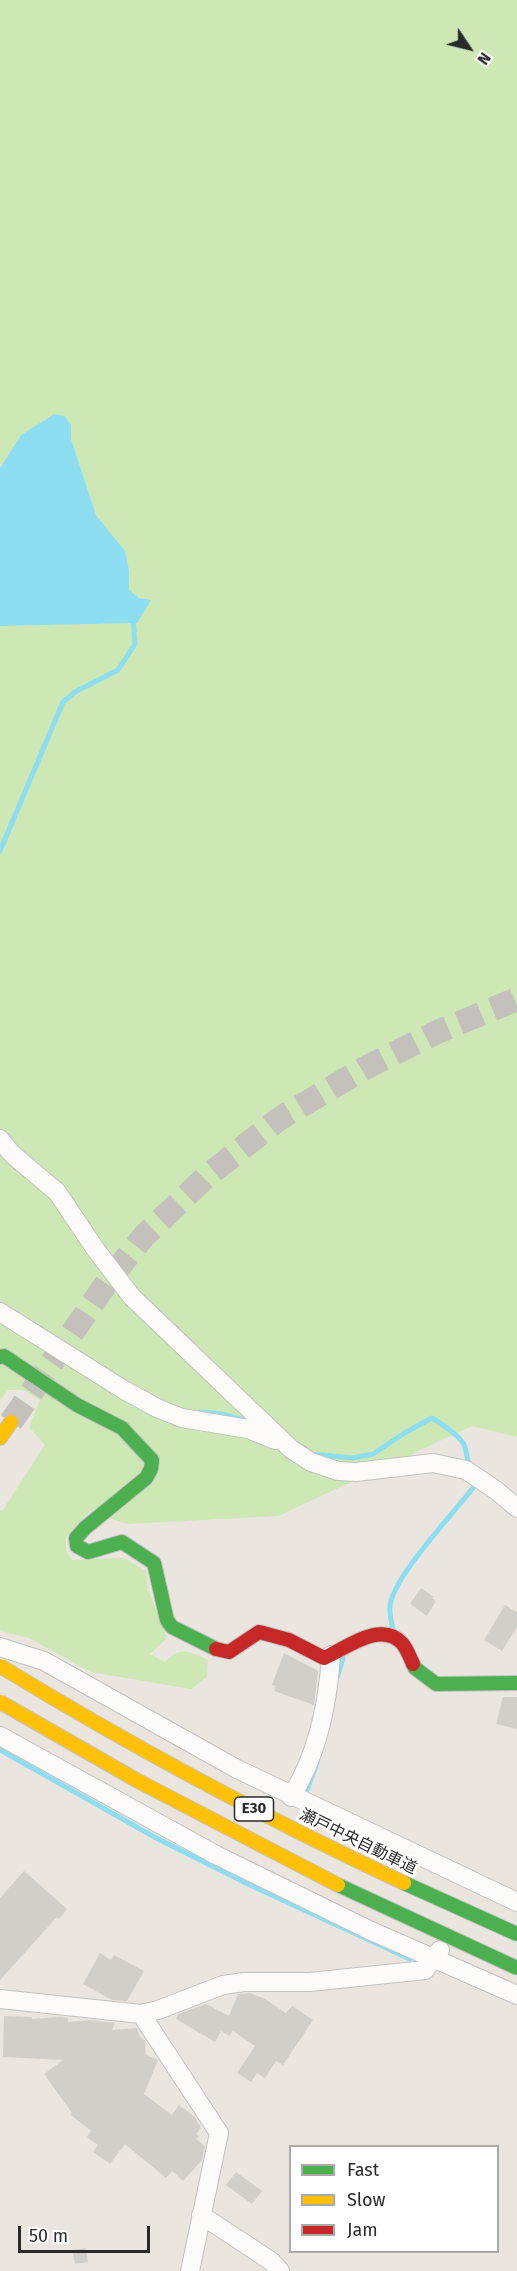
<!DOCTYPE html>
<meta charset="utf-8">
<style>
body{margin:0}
#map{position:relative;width:517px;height:2271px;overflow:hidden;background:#eae5df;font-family:"Fira Sans",sans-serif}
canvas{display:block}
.legend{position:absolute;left:289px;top:2145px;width:210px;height:108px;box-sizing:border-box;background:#fff;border:2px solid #aaa;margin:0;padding:8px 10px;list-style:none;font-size:18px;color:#2a2a2a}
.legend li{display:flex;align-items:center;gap:12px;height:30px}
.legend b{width:30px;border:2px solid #aaa}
.north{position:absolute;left:439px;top:18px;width:60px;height:60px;-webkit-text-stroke:4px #fff;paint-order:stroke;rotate:125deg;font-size:16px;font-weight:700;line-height:24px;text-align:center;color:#2a2a2a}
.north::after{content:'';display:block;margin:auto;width:21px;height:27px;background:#2a2a2a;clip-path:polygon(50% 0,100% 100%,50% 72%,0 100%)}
.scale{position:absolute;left:18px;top:2226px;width:132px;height:27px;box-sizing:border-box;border:3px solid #2a2a2a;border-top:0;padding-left:8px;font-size:18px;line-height:21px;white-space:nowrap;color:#2a2a2a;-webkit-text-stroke:4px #fff;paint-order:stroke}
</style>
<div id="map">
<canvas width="517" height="2271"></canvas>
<ul class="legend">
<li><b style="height:8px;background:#4caf50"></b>Fast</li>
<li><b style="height:8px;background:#ffc107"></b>Slow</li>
<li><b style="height:8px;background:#c62828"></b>Jam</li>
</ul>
<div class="north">N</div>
<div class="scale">50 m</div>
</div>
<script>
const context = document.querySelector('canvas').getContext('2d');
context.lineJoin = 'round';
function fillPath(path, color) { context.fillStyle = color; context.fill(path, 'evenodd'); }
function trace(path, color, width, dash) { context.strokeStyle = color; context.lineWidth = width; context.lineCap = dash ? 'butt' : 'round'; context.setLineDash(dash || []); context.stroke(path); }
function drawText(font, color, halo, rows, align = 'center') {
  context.font = font + ' "Fira Sans","Noto Sans JP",sans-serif'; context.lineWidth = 6; context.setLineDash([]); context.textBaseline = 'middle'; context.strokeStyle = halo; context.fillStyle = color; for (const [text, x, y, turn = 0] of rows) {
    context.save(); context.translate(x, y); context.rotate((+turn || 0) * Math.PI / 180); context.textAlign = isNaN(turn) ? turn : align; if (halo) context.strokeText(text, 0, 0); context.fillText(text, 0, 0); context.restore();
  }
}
const green = new Path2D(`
 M 0,0 L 517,0 L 517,1437 L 472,1426 L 278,1516 L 127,1524 L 90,1511 L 66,1537 L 66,1550 L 72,1560 L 123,1558 L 146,1571 L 148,1589 L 167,1638 L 150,1654 L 165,1662 C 181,1646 189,1651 208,1660 L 207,1677 L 191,1689 L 91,1672 L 29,1638 L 0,1631 L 0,1511 L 3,1510 L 45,1445 L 29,1427 L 40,1400 L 24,1390 L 8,1390 L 0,1401 L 0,626 L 137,623 L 150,600 L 139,598 L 129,590 L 129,570 L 125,551 L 96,515 L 71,439 L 71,425 L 54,414 L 21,435 L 0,468 Z`);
const water = new Path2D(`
 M 54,414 L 65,416 L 71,425 L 71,439 L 96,515 L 125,551 L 129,570 L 129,590 L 139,598 L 151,600 L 137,623 L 0,626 L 0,468 L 21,435 Z`);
const stream = new Path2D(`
 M 0,851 L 63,702 L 75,692 L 118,670 L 135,644 L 133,619
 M 200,1412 L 221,1414 L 244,1420
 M 312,1454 L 353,1458 L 373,1454 L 406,1432 L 432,1418 C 443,1425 456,1433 463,1443 C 468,1450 465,1460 471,1466
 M 393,1630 C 392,1623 389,1614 390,1607 C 391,1578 457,1510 476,1484
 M 337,1678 L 343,1658
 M 0,1750 L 158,1839 L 252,1886 L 410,1959
 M 307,1790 L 317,1763`);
const building = new Path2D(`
 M 421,1588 L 434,1597 L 432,1598 L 436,1601 L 427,1616 L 410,1604 Z
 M 505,1605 L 517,1612 L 517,1627 L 502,1651 L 484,1640 Z
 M 284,1653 L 318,1671 L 314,1705 L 274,1691 L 275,1687 L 277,1687 L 272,1685 Z
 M 503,1697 L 517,1697 L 517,1729 L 496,1724 Z
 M 24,1871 L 67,1909 L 59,1919 L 57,1917 L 0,1980 L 0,1898 Z
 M 100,1953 L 111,1960 L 114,1955 L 144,1971 L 127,2001 L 112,2000 L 83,1984 Z
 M 250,1993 L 265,1999 L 286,2013 L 292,2006 L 313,2020 L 283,2065 L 276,2061 L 265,2078 L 257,2073 L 251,2082 L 237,2073 L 255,2046 L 233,2031 L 229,2036 L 221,2031 L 215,2042 L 176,2019 L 178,2014 L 206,2004 L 229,2016 L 238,1994 Z
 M 4,2016 L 32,2017 L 32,2019 L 60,2017 L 68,2018 L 68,2022 L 89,2020 L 115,2023 L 112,2030 L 137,2028 L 140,2037 L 145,2041 L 146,2055 L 158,2060 L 144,2094 L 172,2115 L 179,2105 L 195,2117 L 201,2128 L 196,2134 L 199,2136 L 196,2139 L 205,2146 L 202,2160 L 183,2181 L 172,2171 L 166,2178 L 125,2144 L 110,2164 L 93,2152 L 98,2145 L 87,2137 L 91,2131 L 71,2115 L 72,2113 L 44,2074 L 63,2060 L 3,2057 Z
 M 236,2172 L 262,2191 L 252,2204 L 226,2185 Z
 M 86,2248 L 88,2262 L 75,2264 L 72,2250 Z`);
const secondaryTunnel = new Path2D(`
 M 11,1422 L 110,1278 L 144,1236 L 207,1176 L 279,1119 L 363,1069 L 435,1033 L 517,999`);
const street = new Path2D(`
 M 0,1139 L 12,1154 L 57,1192 L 96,1250 L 132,1297 L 291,1449 L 311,1462 L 338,1471 L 356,1472 L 433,1463 L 466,1470 L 497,1491 L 517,1508
 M 0,1312 L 124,1390 L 157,1408 L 182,1418 L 248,1429 L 275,1440
 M 0,1647 L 44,1661 L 237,1769 L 517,1902
 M 0,1736 L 216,1855 L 369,1930 L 517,1995
 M 291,1797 C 318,1754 328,1704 331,1655
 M 0,1999 L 141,2014 L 158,2010 L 223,1985 L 244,1982 L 310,1982 L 425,1970 L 440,1950
 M 141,2014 L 219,2133 L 190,2271
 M 201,2215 L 271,2261 L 280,2271`);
const fast = new Path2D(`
 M 0,1357 L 4,1356 L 77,1405 L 122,1428 L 152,1460 L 151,1469 L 146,1478 L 85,1528 L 76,1538 L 77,1546 L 88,1552 L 122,1542 L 154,1563 L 167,1620 L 172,1627 L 216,1649
 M 413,1664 L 415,1668 L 436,1684 L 517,1683`);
const slow = new Path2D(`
 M 0,1438 L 11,1422`);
const jam = new Path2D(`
 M 216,1649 L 229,1652 L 259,1632 L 289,1640 L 324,1658 C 345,1649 380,1620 402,1643 C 407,1649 410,1657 413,1664`);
const fastBridge = new Path2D(`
 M 404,1883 L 517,1934
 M 338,1885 L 517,1968`);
const slowBridge = new Path2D(`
 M 0,1666 C 131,1746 265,1818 404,1883
 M 0,1702 L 138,1781 L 338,1885`);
const shields = [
 [254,1809,39]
];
const shieldNames = [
 ["E30",254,1809]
];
const streetNames = [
 ["瀬戸中央自動車道",358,1842,26]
];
fillPath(green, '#cde7b5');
fillPath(water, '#8ddef1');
trace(stream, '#8ddef1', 5);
fillPath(building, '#d2cfcb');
trace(secondaryTunnel, '#c4c0bb', 24, [24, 12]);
trace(street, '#c3c1c1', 20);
trace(fast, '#c3c1c1', 16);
trace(slow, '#c3c1c1', 16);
trace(jam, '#c3c1c1', 16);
trace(street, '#fcfbfa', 18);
trace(fast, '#4caf50', 14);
trace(slow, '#ffc107', 14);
trace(jam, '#c62828', 14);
trace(fastBridge, '#c5c3c1', 16, []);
trace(slowBridge, '#c5c3c1', 16, []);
trace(fastBridge, '#4caf50', 14);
trace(slowBridge, '#ffc107', 14);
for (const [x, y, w] of shields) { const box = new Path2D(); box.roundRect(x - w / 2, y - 12, w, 24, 4.5); context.fillStyle = '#fff'; context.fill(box); trace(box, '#2a2a2a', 1.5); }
drawText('bold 15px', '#2a2a2a', null, shieldNames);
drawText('16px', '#2a2a2a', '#fff', streetNames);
</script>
